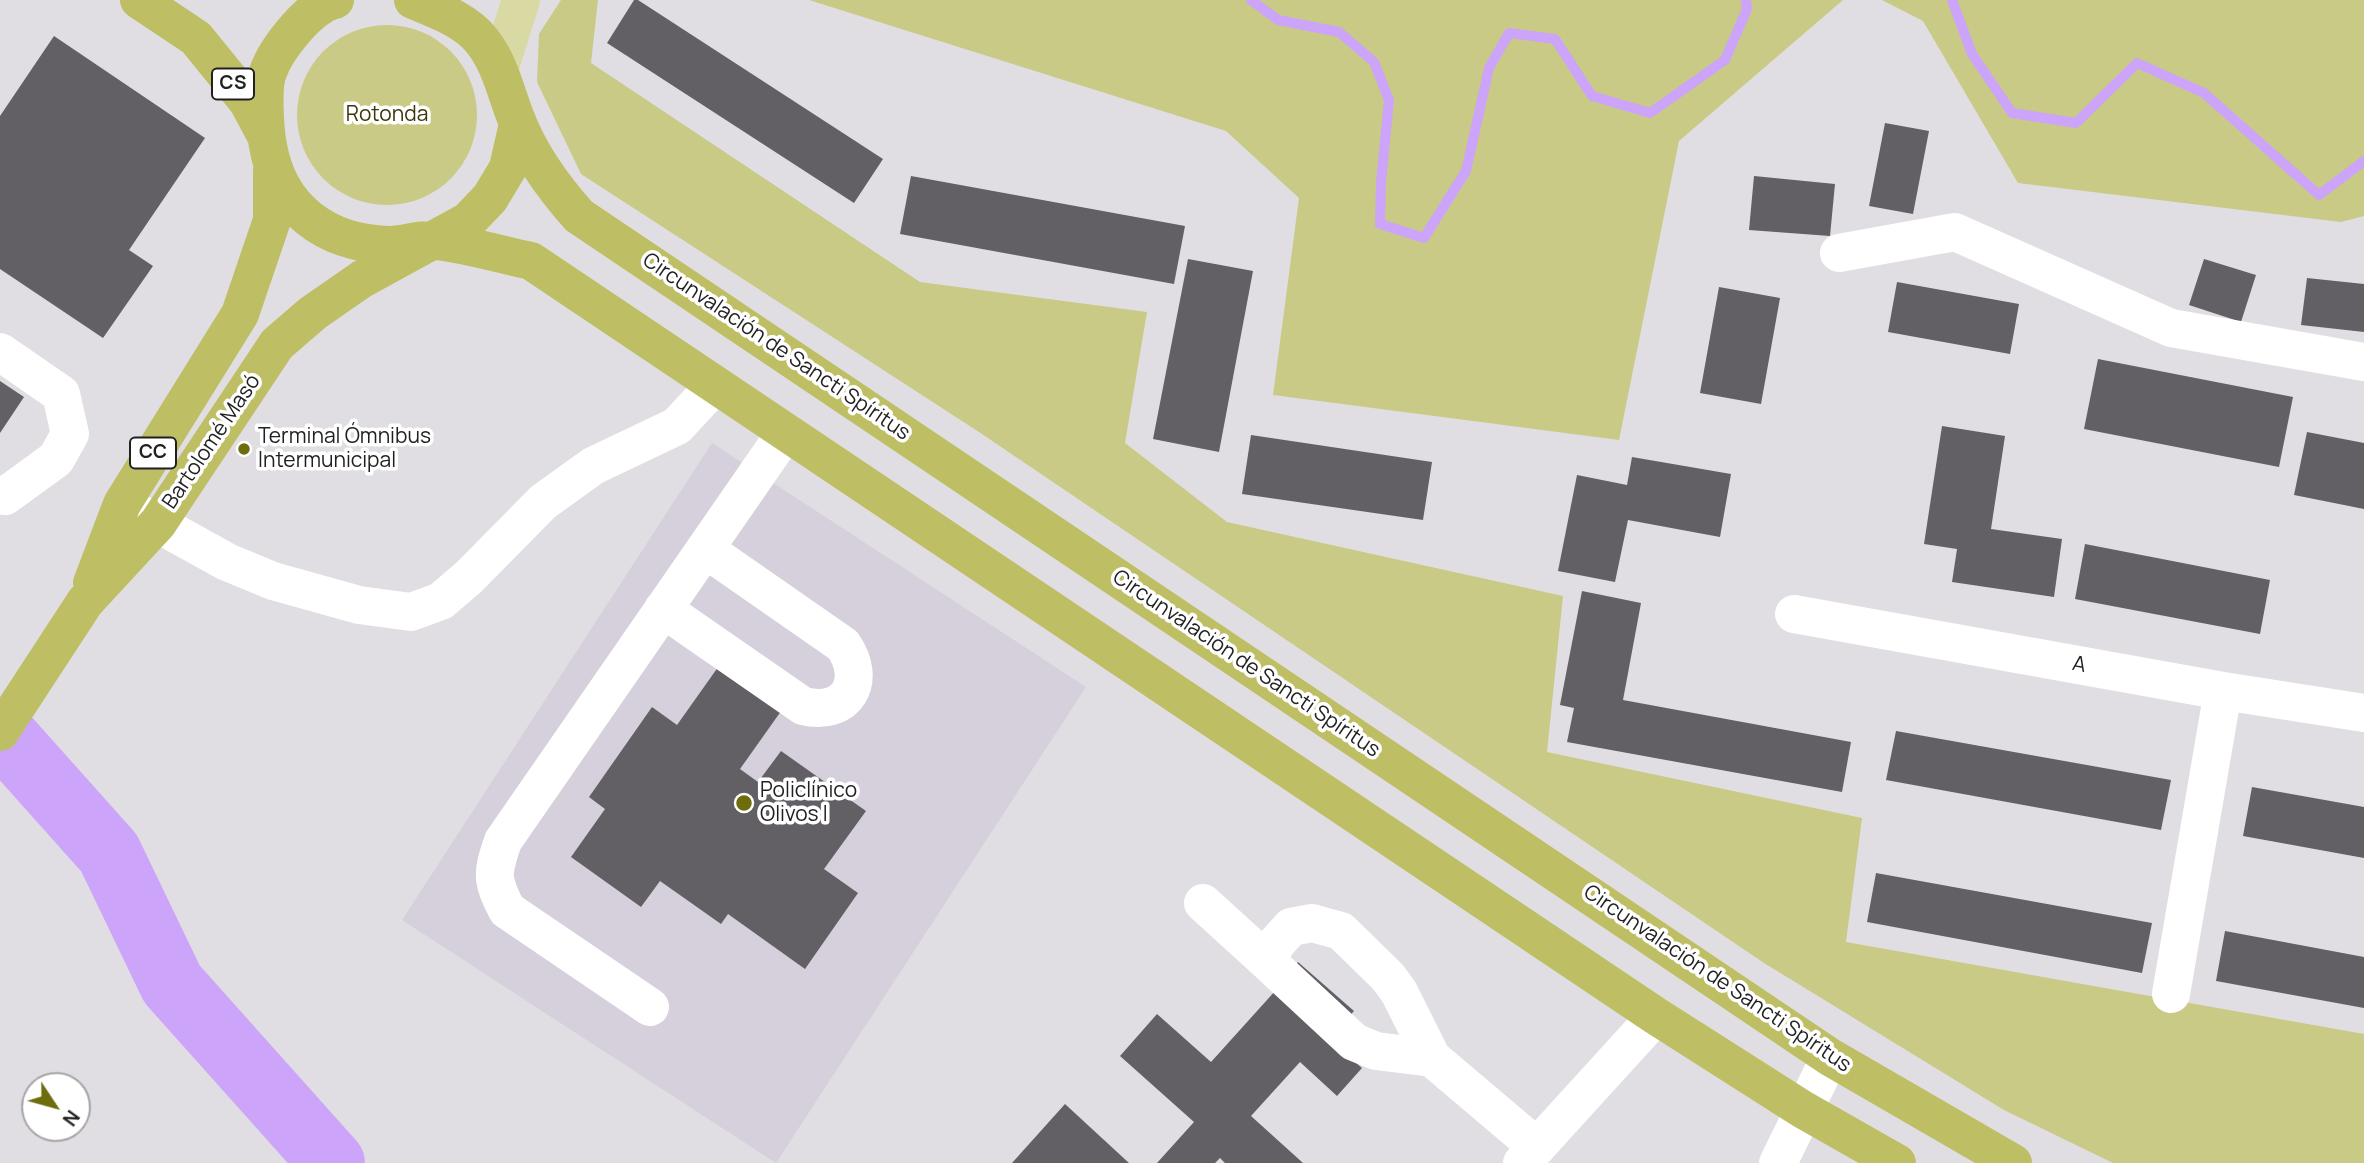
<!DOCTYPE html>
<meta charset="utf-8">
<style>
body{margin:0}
#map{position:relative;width:2364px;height:1163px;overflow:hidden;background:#e0dee2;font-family:Manrope,sans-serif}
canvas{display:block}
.north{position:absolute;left:21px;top:1072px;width:70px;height:70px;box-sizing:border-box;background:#fff;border:2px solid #a6a5a6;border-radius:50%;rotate:126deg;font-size:19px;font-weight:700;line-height:28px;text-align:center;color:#201f21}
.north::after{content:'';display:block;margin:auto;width:24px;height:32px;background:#6d6d0d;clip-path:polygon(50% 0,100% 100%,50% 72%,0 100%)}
</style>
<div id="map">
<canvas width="2364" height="1163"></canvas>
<div class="north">N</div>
</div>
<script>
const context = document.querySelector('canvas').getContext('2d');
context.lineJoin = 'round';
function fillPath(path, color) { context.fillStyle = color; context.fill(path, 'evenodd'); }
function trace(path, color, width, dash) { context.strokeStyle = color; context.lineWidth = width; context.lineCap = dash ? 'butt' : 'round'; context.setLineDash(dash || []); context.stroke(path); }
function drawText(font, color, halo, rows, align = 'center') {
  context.font = font + ' Manrope,sans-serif'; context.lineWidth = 7; context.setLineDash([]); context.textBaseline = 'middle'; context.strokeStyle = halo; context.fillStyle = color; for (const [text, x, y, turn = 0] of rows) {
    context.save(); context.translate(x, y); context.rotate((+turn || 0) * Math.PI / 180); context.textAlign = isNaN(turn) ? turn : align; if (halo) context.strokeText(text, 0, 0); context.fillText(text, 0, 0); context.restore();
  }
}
const built = new Path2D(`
 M 712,443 L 1086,687 L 776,1163 L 402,920 Z`);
const green = new Path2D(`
 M 561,0 L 598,0 L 591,63 L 920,282 L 1147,312 L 1125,443 L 1227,522 L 1563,596 L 1547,752 L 1862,818 L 1846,942 L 2364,1034 L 2364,1163 L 2113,1163 L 2004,1110 L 1764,963 L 979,432 L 581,174 L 537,82 L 539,34 Z
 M 809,0 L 1843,0 L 1679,141 L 1619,440 L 1273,395 L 1299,198 L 1226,131 Z
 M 1882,0 L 2364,0 L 2364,216 L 2341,222 L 2018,183 L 1923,21 Z
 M297 115a90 90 0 1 1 180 0a90 90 0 1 1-180 0Z`);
const stream = new Path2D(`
 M 1251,0 L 1278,20 L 1339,32 L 1374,62 L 1389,100 L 1381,182 L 1380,224 L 1424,238 L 1466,171 L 1489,68 L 1509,33 L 1555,39 L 1592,96 L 1650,113 L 1725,60 L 1747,9 L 1746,0
 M 1952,0 L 1972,54 L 2012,113 L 2076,123 L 2137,63 L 2204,93 L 2319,195 L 2364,161`);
const river = new Path2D(`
 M 0,731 L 109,853 L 172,984 L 332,1163`);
const building = new Path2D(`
 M 634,0 L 638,0 L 883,159 L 854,203 L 607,43 Z
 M 54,36 L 205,138 L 129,250 L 153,266 L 103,338 L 0,269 L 0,116 Z
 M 1885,123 L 1929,131 L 1913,214 L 1869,206 Z
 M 911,176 L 1185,226 L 1174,284 L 900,234 Z
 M 1754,176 L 1835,184 L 1830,236 L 1749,230 Z
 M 1188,259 L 1253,271 L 1219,452 L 1153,439 Z
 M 2204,259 L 2256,275 L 2241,322 L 2189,305 Z
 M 2307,278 L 2364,284 L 2364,332 L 2301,325 Z
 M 1897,282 L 2019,304 L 2010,354 L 1888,332 Z
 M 1719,287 L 1780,298 L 1761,404 L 1700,393 Z
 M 2098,359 L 2293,397 L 2279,467 L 2084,429 Z
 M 0,381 L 24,397 L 0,433 Z
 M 1942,426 L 2005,436 L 1991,529 L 2062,539 L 2054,597 L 1952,582 L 1957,549 L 1924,544 Z
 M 2307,432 L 2364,443 L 2364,509 L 2294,495 Z
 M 1251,435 L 1432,462 L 1423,520 L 1242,494 Z
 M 1632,457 L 1731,474 L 1720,537 L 1628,520 L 1615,582 L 1558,571 L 1577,475 L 1627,485 Z
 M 2085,544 L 2270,580 L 2260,634 L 2075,599 Z
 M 1582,591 L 1641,603 L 1623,700 L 1851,742 L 1842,792 L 1567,742 L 1574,708 L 1560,705 Z
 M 738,639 L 801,683 L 740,769 L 758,782 L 781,751 L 866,811 L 824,869 L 858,893 L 805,969 L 728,914 L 721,924 L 660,881 L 641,907 L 571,857 L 605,809 L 589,797 L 652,707 L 677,725 Z
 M 1896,731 L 2171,780 L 2161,830 L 1886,780 Z
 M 2252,787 L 2364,807 L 2364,858 L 2243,836 Z
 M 1876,873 L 2152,923 L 2142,973 L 1867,922 Z
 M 2225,931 L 2364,957 L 2364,1008 L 2216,981 Z
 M 1298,962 L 1354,1011 L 1329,1039 L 1362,1068 L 1337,1096 L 1300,1062 L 1251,1116 L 1303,1163 L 1225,1163 L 1220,1158 L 1215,1163 L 1157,1163 L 1194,1122 L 1120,1056 L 1157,1014 L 1211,1062 L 1276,990 Z
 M 1065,1104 L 1129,1163 L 1012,1163 Z`);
const minor = new Path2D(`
 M 1839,253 L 1955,232 L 2171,328 L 2364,362
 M 0,352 L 61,394 L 70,434 L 56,459 L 5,496 L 0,495
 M 122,504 L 227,562 L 273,581 L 359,605 L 411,612 L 441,601 L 469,577 L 543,502 L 593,466 L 677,426 L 714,386
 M 663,609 L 803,706 C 847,717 868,681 843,645 L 705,549
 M 1794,614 L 2223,691 L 2364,713
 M 1203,903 L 1270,964
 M 2171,994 L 2223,691
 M 650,1007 L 507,910 C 491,879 492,873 503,841 L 786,432
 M 1432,1058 L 1376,1051 L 1354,1042 L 1270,964 L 1274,946 L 1291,927 L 1312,923 L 1341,931 L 1388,977 L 1399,992 L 1432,1058 L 1537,1147
 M 1522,1163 L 1656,1016
 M 1778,1163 L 1830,1057`);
const major = new Path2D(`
 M 499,70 L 521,0`);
const highway = new Path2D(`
 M 139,0 L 196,38 L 248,102 L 265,134
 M 335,0 C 311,4 276,49 268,72 C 262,87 265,130 268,146 C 279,209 326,243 388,245 C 404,245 421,238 436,241 C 468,245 499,254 531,261 L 1656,1016 L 1802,1109 L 1897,1163
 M 413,0 C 437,10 466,20 482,41 C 501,65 506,94 517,121 C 531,157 554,188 579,216 L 1830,1057 L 2013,1163
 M 92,583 L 122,504 L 240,314 L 272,220 L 272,170
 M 0,732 L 85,602 L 158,523 L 277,344 L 313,313 L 362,279 L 468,221 L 490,198 L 508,168 L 518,124`);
const markers = [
 [244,449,7,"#6d6d0d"],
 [744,803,9,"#6d6d0d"]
];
const shields = [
 [233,84,42],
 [153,453,46]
];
const shieldNames = [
 ["CS",233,84],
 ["CC",153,453]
];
const parkNames = [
 ["Rotonda",387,115]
];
const streetNames = [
 ["Circunvalación de Sancti Spíritus",776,347,34],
 ["Bartolomé Masó",212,442,-56],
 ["Circunvalación de Sancti Spíritus",1246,664,34],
 ["A",2079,665,10],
 ["Circunvalación de Sancti Spíritus",1717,979,34]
];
const poiNames = [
 ["Terminal Ómnibus",258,437],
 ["Intermunicipal",258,461],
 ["Policlínico",760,791],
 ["Olivos I",760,815]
];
fillPath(built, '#d5d0db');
fillPath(green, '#c9ca86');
trace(stream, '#cca4f9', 10);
trace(river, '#cca4f9', 66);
fillPath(building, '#626064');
trace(minor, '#fff', 38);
trace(major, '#d8d9a3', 38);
trace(highway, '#bebf65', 38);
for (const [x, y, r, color] of markers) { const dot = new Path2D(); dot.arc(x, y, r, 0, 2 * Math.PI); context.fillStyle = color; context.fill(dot); trace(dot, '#fff', 2.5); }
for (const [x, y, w] of shields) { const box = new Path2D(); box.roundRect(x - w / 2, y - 15.5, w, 31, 5); context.fillStyle = '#fff'; context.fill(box); trace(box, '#201f21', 2); }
drawText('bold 19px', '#201f21', null, shieldNames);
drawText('21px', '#39390d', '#fff', parkNames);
drawText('21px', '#201f21', '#fff', streetNames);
drawText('21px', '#201f21', '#fff', poiNames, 'left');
</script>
